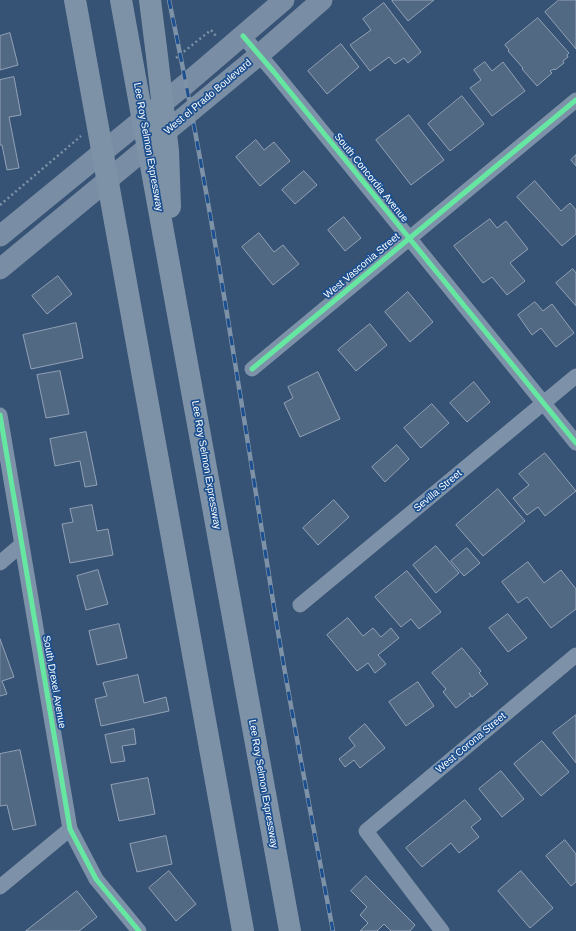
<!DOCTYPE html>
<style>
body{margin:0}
canvas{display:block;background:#365274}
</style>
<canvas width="576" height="931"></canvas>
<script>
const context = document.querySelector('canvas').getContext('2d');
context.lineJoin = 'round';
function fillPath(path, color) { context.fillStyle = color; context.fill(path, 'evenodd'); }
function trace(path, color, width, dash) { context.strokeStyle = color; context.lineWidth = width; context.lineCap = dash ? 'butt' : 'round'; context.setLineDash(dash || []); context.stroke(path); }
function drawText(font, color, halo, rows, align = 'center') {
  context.font = font + ' Arial,sans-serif'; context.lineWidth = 3.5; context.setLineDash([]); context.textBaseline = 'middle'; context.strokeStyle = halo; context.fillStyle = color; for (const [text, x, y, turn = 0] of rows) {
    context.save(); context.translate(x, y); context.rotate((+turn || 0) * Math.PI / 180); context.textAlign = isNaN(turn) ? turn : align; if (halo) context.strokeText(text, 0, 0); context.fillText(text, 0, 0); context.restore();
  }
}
const building = new Path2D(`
 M 394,0 L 434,0 L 408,21 L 392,1 Z
 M 559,0 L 576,0 L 576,49 L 545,12 Z
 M 384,3 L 421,52 L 408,63 L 404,58 L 395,64 L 389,57 L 370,71 L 350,45 L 371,30 L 363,19 Z
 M 538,18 L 569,53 L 567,55 L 568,57 L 563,61 L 564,63 L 555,70 L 554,69 L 550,71 L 552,73 L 537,86 L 522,69 L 523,68 L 508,51 L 509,50 L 505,45 Z
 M 10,33 L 18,65 L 0,70 L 0,36 Z
 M 341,44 L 359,67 L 327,94 L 308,71 Z
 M 485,62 L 492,71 L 503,62 L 525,91 L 492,116 L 470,88 L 481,80 L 474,70 Z
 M 14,77 L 21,115 L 9,117 L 19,168 L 7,170 L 2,145 L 0,145 L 0,80 Z
 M 462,96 L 484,124 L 450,151 L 428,124 Z
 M 409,115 L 444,160 L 411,185 L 376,140 Z
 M 256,140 L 264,150 L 274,142 L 290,161 L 260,186 L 236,157 Z
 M 576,155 L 576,166 L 571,160 Z
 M 304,171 L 317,185 L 295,204 L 282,190 Z
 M 535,181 L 561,211 L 570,203 L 576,210 L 576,234 L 562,246 L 517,197 Z
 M 344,217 L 361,238 L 345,251 L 328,230 Z
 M 490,219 L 497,228 L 506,221 L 528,249 L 510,263 L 525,281 L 507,295 L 492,277 L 483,283 L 454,246 Z
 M 259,233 L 274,252 L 283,245 L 299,264 L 273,285 L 242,247 Z
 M 573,269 L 576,273 L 576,306 L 556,283 Z
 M 58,276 L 72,294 L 47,314 L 32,296 Z
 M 408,292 L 433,322 L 410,342 L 385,312 Z
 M 535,302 L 543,311 L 552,304 L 574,333 L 556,347 L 541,328 L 532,335 L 518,315 Z
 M 76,323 L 83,358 L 31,369 L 23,335 Z
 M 370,324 L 387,345 L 356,371 L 338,350 Z
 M 60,371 L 69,414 L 46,418 L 37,375 Z
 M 318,372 L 340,419 L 300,437 L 284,403 L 293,398 L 288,387 Z
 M 474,382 L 490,402 L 467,422 L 450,403 Z
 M 432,404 L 449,423 L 421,448 L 404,428 Z
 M 86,432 L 97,485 L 85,487 L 80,461 L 55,466 L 50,439 Z
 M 397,445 L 409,459 L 385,482 L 372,467 Z
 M 545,453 L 576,491 L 545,516 L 538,507 L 527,515 L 513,498 L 529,485 L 519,474 Z
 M 498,489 L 525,521 L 483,556 L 456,525 Z
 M 334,500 L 349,517 L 318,545 L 303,528 Z
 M 92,505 L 97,531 L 108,529 L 113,555 L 70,563 L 62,524 L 73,522 L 70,509 Z
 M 436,546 L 459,573 L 436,593 L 413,565 Z
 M 467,548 L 480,563 L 464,576 L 451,561 Z
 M 528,562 L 544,583 L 561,570 L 576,589 L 576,609 L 551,628 L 527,597 L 518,603 L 502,582 Z
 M 98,570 L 108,604 L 86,610 L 77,576 Z
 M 407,571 L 441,612 L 419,629 L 411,619 L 401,627 L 375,597 Z
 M 508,614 L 527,638 L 508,652 L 489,628 Z
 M 348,618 L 363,636 L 373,628 L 381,637 L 391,628 L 399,638 L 378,655 L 386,664 L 375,673 L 368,663 L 357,671 L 327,635 Z
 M 119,624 L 127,658 L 97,665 L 89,631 Z
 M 0,639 L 14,677 L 2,681 L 7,694 L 0,696 Z
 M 462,648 L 481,671 L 479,673 L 488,684 L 472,697 L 469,693 L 471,696 L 456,708 L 443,692 L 446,689 L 432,673 Z
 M 138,675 L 144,703 L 166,697 L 169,711 L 101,726 L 95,699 L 107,696 L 103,683 Z
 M 418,682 L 434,706 L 406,726 L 389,702 Z
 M 576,715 L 576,763 L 553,733 Z
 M 365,724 L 385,748 L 360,768 L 354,760 L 345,767 L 339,759 L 355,746 L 349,738 Z
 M 134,729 L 136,744 L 122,746 L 125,761 L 111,763 L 105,735 Z
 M 542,741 L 569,772 L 541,796 L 514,764 Z
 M 20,750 L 36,825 L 13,830 L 7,805 L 0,806 L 0,754 Z
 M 501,771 L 524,799 L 502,817 L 479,789 Z
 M 148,778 L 155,814 L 119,821 L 111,785 Z
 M 465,800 L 481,819 L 471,827 L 479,837 L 459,853 L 451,843 L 422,867 L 406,848 Z
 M 166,836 L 172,864 L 137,872 L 130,844 Z
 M 565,840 L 576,854 L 576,882 L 571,886 L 546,856 Z
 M 169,871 L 196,904 L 176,921 L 149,888 Z
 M 521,871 L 553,908 L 530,928 L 498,891 Z
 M 366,876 L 415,925 L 410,931 L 391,931 L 384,924 L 377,931 L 360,931 L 368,923 L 360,915 L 367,907 L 351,891 Z
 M 77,891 L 97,917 L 79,931 L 26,931 Z`);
const path = new Path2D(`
 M 176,58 L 211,30 L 216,36
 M 0,205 L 81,136`);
const street = new Path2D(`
 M 243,36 L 273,71 L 576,443
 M 252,369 L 576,100
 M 0,415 L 70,829 L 96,879 L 139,931
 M 0,563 L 21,545
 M 300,605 L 576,376
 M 0,887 L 70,829
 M 442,931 L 366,831 L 576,655`);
const secondary = new Path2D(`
 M 0,236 L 186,84 L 284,0
 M 0,269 L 259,55 L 322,0`);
const highway = new Path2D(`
 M 75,0 L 243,931
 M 121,0 L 290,931
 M 150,0 L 157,56 L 168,151 L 170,207`);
const rail = new Path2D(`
 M 169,0 C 213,209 244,421 278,632 C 295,732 314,831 333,931`);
const cycleway = new Path2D(`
 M 243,36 L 273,71 L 576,443
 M 252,369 L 576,100
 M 0,415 L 70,829 L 96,879 L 139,931`);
const streetNames = [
 ["West el Prado Boulevard",208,97,-40],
 ["Lee Roy Selmon Expressway",148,147,80],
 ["South Concordia Avenue",371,178,51],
 ["West Vasconia Street",362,266,-40],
 ["Lee Roy Selmon Expressway",206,465,80],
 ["Sevilla Street",438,491,-40],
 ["South Drexel Avenue",54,682,80],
 ["West Corona Street",471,743,-40],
 ["Lee Roy Selmon Expressway",263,784,80]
];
fillPath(building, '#526984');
trace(building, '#92a2b6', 1);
trace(path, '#7d92a8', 2.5, [2, 3]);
trace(street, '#7d92a8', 15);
trace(secondary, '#798da4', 21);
trace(highway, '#7e92a7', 22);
trace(rail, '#7e92a7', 4.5);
trace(rail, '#1b4f8f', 3, [9]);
trace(cycleway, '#66e7a1', 5);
drawText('10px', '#fff', '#1b4f8f', streetNames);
</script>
